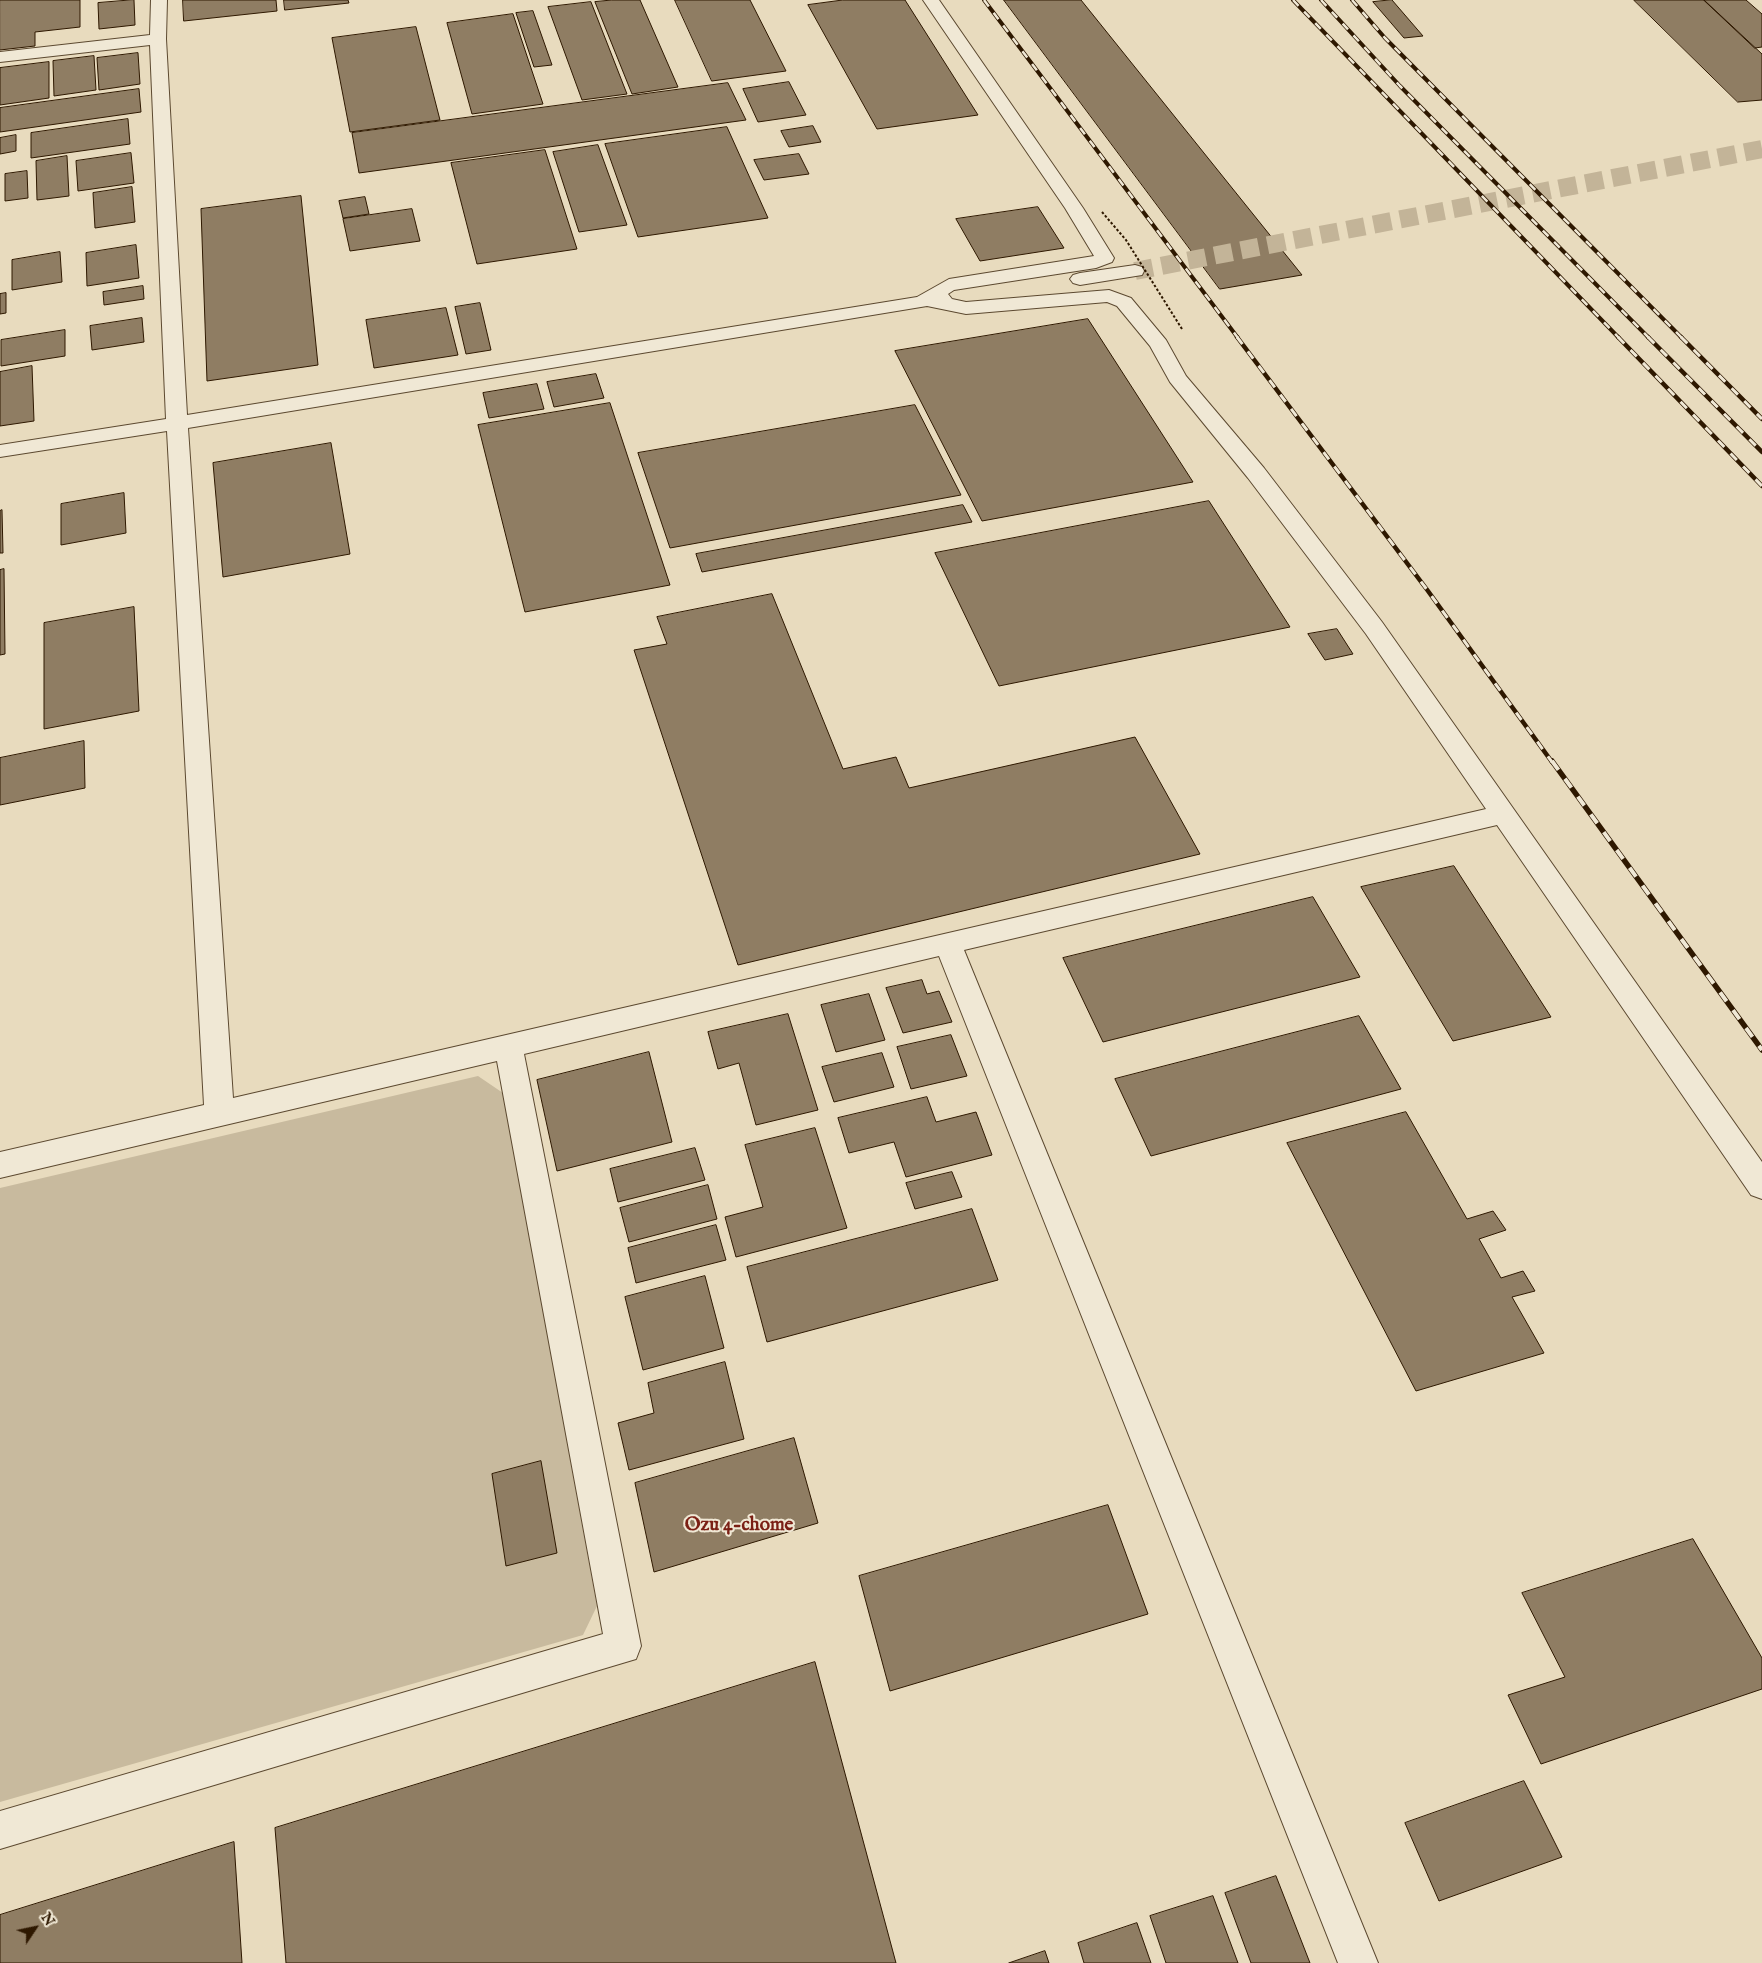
<!DOCTYPE html>
<style>
body{margin:0}
#map{position:relative;width:1762px;height:1963px;overflow:hidden;background:#e8dbbe;font-family:"IM FELL English",serif}
canvas{display:block}
.north{position:absolute;left:10px;top:1903px;width:50px;height:50px;-webkit-text-stroke:4px #f0e8d5;paint-order:stroke;rotate:56deg;font-size:14px;font-weight:700;line-height:20px;text-align:center;color:#2e1800}
.north::after{content:'';display:block;margin:auto;width:18px;height:22px;background:#2e1800;clip-path:polygon(50% 0,100% 100%,50% 72%,0 100%)}
</style>
<div id="map">
<canvas width="1762" height="1963"></canvas>
<div class="north">N</div>
</div>
<script>
const context = document.querySelector('canvas').getContext('2d');
context.lineJoin = 'round';
function fillPath(path, color) { context.fillStyle = color; context.fill(path, 'evenodd'); }
function trace(path, color, width, dash) { context.strokeStyle = color; context.lineWidth = width; context.lineCap = dash ? 'butt' : 'round'; context.setLineDash(dash || []); context.stroke(path); }
function drawText(font, color, halo, rows, align = 'center') {
  context.font = font + ' "IM FELL English",serif'; context.lineWidth = 4; context.setLineDash([]); context.textBaseline = 'middle'; context.strokeStyle = halo; context.fillStyle = color; for (const [text, x, y, turn = 0] of rows) {
    context.save(); context.translate(x, y); context.rotate((+turn || 0) * Math.PI / 180); context.textAlign = isNaN(turn) ? turn : align; if (halo) context.strokeText(text, 0, 0); context.fillText(text, 0, 0); context.restore();
  }
}
const green = new Path2D(`
 M 478,1076 L 503,1093 L 597,1606 L 583,1635 L 0,1802 L 0,1188 Z`);
const building = new Path2D(`
 M 0,0 L 80,0 L 80,27 L 35,32 L 35,46 L 0,50 Z
 M 134,0 L 135,25 L 99,29 L 98,3 Z
 M 183,0 L 276,0 L 277,11 L 184,21 Z
 M 284,0 L 348,0 L 349,3 L 285,10 Z
 M 612,0 L 640,0 L 678,87 L 632,94 L 595,2 Z
 M 675,0 L 750,0 L 786,71 L 712,81 Z
 M 843,0 L 905,0 L 978,115 L 877,129 L 808,5 Z
 M 1004,0 L 1081,0 L 1302,275 L 1220,289 Z
 M 1392,0 L 1423,36 L 1404,38 L 1373,2 Z
 M 1634,0 L 1704,0 L 1762,54 L 1762,100 L 1738,102 Z
 M 1704,0 L 1746,0 L 1762,14 L 1762,47 L 1755,48 Z
 M 591,2 L 627,94 L 582,100 L 548,7 Z
 M 533,11 L 552,65 L 534,67 L 516,13 Z
 M 513,14 L 543,104 L 472,114 L 447,23 Z
 M 416,27 L 440,120 L 350,132 L 332,38 Z
 M 138,53 L 140,84 L 99,90 L 97,58 Z
 M 94,56 L 96,90 L 54,96 L 53,61 Z
 M 49,62 L 49,98 L 0,105 L 0,68 Z
 M 789,82 L 806,115 L 758,122 L 743,89 Z
 M 728,83 L 746,120 L 359,173 L 352,133 Z
 M 139,89 L 141,112 L 0,132 L 0,108 Z
 M 128,119 L 130,144 L 31,158 L 31,133 Z
 M 813,126 L 821,142 L 789,147 L 781,131 Z
 M 727,127 L 768,218 L 638,237 L 605,144 Z
 M 16,135 L 16,151 L 0,154 L 0,138 Z
 M 598,145 L 627,225 L 579,232 L 553,152 Z
 M 545,150 L 577,249 L 477,264 L 451,163 Z
 M 131,153 L 134,183 L 78,191 L 76,161 Z
 M 799,154 L 809,174 L 764,180 L 754,160 Z
 M 67,156 L 69,196 L 37,200 L 36,161 Z
 M 27,171 L 28,198 L 5,201 L 5,174 Z
 M 132,187 L 135,222 L 95,228 L 93,193 Z
 M 301,196 L 318,365 L 207,381 L 201,209 Z
 M 365,197 L 369,214 L 343,218 L 339,201 Z
 M 1038,207 L 1064,248 L 980,261 L 956,219 Z
 M 412,209 L 420,241 L 350,251 L 343,219 Z
 M 136,245 L 139,278 L 87,286 L 86,253 Z
 M 60,252 L 62,282 L 12,290 L 12,260 Z
 M 143,286 L 144,299 L 104,305 L 103,292 Z
 M 6,293 L 6,313 L 0,314 L 0,294 Z
 M 480,303 L 491,350 L 466,354 L 455,307 Z
 M 446,308 L 458,355 L 374,368 L 366,320 Z
 M 142,318 L 144,342 L 92,350 L 90,326 Z
 M 1088,319 L 1193,482 L 982,521 L 895,351 Z
 M 65,330 L 65,356 L 1,366 L 1,340 Z
 M 32,366 L 34,421 L 0,426 L 0,372 Z
 M 596,374 L 604,398 L 554,407 L 547,382 Z
 M 537,384 L 544,409 L 489,418 L 483,393 Z
 M 610,403 L 670,585 L 525,612 L 478,425 Z
 M 915,405 L 961,495 L 670,548 L 638,453 Z
 M 331,443 L 350,554 L 223,577 L 213,463 Z
 M 124,493 L 126,533 L 61,545 L 61,504 Z
 M 1209,501 L 1290,627 L 999,686 L 935,553 Z
 M 963,505 L 972,522 L 702,572 L 696,554 Z
 M 2,510 L 3,553 L 0,553 L 0,511 Z
 M 4,569 L 5,654 L 0,655 L 0,570 Z
 M 772,594 L 843,769 L 896,757 L 909,788 L 1135,737 L 1200,854 L 738,965 L 634,650 L 667,644 L 657,617 Z
 M 134,607 L 139,711 L 44,729 L 44,623 Z
 M 1337,629 L 1353,654 L 1325,660 L 1308,634 Z
 M 84,741 L 85,788 L 0,805 L 0,758 Z
 M 1454,866 L 1551,1017 L 1453,1041 L 1361,887 Z
 M 1313,897 L 1360,977 L 1103,1042 L 1063,958 Z
 M 922,980 L 927,994 L 939,991 L 952,1022 L 903,1033 L 886,988 Z
 M 869,994 L 885,1040 L 836,1052 L 821,1005 Z
 M 788,1014 L 818,1110 L 756,1125 L 739,1063 L 718,1069 L 708,1032 Z
 M 1359,1016 L 1401,1089 L 1151,1156 L 1115,1079 Z
 M 951,1035 L 967,1076 L 911,1089 L 897,1047 Z
 M 649,1052 L 672,1142 L 557,1171 L 537,1080 Z
 M 882,1053 L 894,1087 L 834,1102 L 822,1067 Z
 M 927,1097 L 936,1122 L 976,1112 L 992,1155 L 906,1177 L 894,1142 L 849,1153 L 838,1118 Z
 M 1406,1112 L 1467,1219 L 1493,1211 L 1506,1230 L 1479,1239 L 1501,1278 L 1523,1271 L 1535,1291 L 1512,1297 L 1544,1353 L 1416,1391 L 1287,1143 Z
 M 815,1128 L 847,1228 L 736,1257 L 725,1217 L 763,1207 L 745,1145 Z
 M 695,1148 L 705,1180 L 618,1202 L 610,1169 Z
 M 952,1172 L 962,1197 L 915,1209 L 906,1183 Z
 M 708,1185 L 717,1219 L 629,1242 L 620,1208 Z
 M 972,1209 L 998,1280 L 767,1342 L 747,1267 Z
 M 716,1225 L 726,1260 L 636,1283 L 628,1248 Z
 M 705,1276 L 724,1348 L 643,1370 L 625,1297 Z
 M 725,1362 L 744,1439 L 629,1470 L 618,1423 L 654,1413 L 648,1383 Z
 M 794,1438 L 818,1523 L 654,1572 L 635,1483 Z
 M 541,1461 L 557,1553 L 506,1566 L 492,1474 Z
 M 1108,1505 L 1148,1614 L 890,1691 L 859,1576 Z
 M 1693,1539 L 1762,1658 L 1762,1689 L 1541,1764 L 1508,1695 L 1565,1677 L 1522,1593 Z
 M 815,1662 L 896,1963 L 286,1963 L 275,1828 Z
 M 1524,1781 L 1562,1857 L 1439,1901 L 1405,1823 Z
 M 234,1842 L 242,1963 L 0,1963 L 0,1915 Z
 M 1276,1876 L 1310,1963 L 1251,1963 L 1225,1893 Z
 M 1213,1896 L 1238,1963 L 1166,1963 L 1150,1916 Z
 M 1137,1923 L 1151,1963 L 1084,1963 L 1078,1943 Z
 M 1045,1951 L 1049,1963 L 1009,1963 Z`);
const minorTunnel = new Path2D(`
 M 1135,271 L 1762,149`);
const minor = new Path2D(`
 M 151,0 L 167,0 L 166,39 L 187,415 L 917,297 L 949,279 L 1094,256 L 1065,208 L 923,0 L 939,0 L 1083,208 L 1114,258 L 1112,262 L 1096,268 L 954,290 L 948,294 L 952,299 L 966,302 L 1109,290 L 1131,298 L 1166,340 L 1186,376 L 1264,468 L 1382,622 L 1762,1162 L 1762,1199 L 1751,1195 L 1497,825 L 964,950 L 1378,1963 L 1338,1963 L 939,956 L 524,1054 L 641,1646 L 636,1659 L 0,1849 L 0,1811 L 603,1634 L 497,1061 L 0,1178 L 0,1152 L 204,1105 L 167,431 L 0,457 L 0,445 L 166,419 L 150,45 L 0,62 L 0,52 L 150,35 ZM 1107,302 L 1117,306 L 1150,346 L 1170,382 L 1248,478 L 1366,634 L 1486,809 L 233,1098 L 188,428 L 927,306 L 966,314 Z
 M 1135,265 L 1142,267 L 1144,271 L 1142,275 L 1080,285 L 1073,283 L 1070,279 L 1073,275 L 1080,273 Z`);
const railFar2 = new Path2D(`
 M 984,0 L 1238,338
 M 1293,0 L 1619,338
 M 1321,0 L 1400,86 L 1649,338
 M 1352,0 L 1385,38 L 1682,338`);
const railFar1 = new Path2D(`
 M 1237,337 L 1428,591 L 1552,762
 M 1618,337 L 1762,486
 M 1648,337 L 1762,452
 M 1681,337 L 1762,419`);
const rail = new Path2D(`
 M 1552,761 L 1762,1050`);
const pathBridge = new Path2D(`
 M 1102,212 L 1126,240 L 1182,329`);
const nearNeighbourhoodnames = [
 ["Ozu 4-chome",739,1526]
];
fillPath(green, '#c8ba9e');
fillPath(building, '#8f7d63');
trace(building, '#2e1800', 1);
trace(minorTunnel, '#c3b498', 18, [18, 9]);
trace(minor, '#5c4930', 2);
fillPath(minor, '#f0e8d5');
trace(railFar2, '#2e1800', 4);
trace(railFar1, '#2e1800', 4.5);
trace(rail, '#2e1800', 5.5);
trace(railFar2, '#f0e8d5', 2.5, [8]);
trace(railFar1, '#f0e8d5', 3, [9]);
trace(rail, '#f0e8d5', 4, [11]);
trace(pathBridge, '#2e1800', 2, [2.5, 2]);
drawText('bold 19px', '#7a1f14', '#f0e8d5', nearNeighbourhoodnames);
</script>
